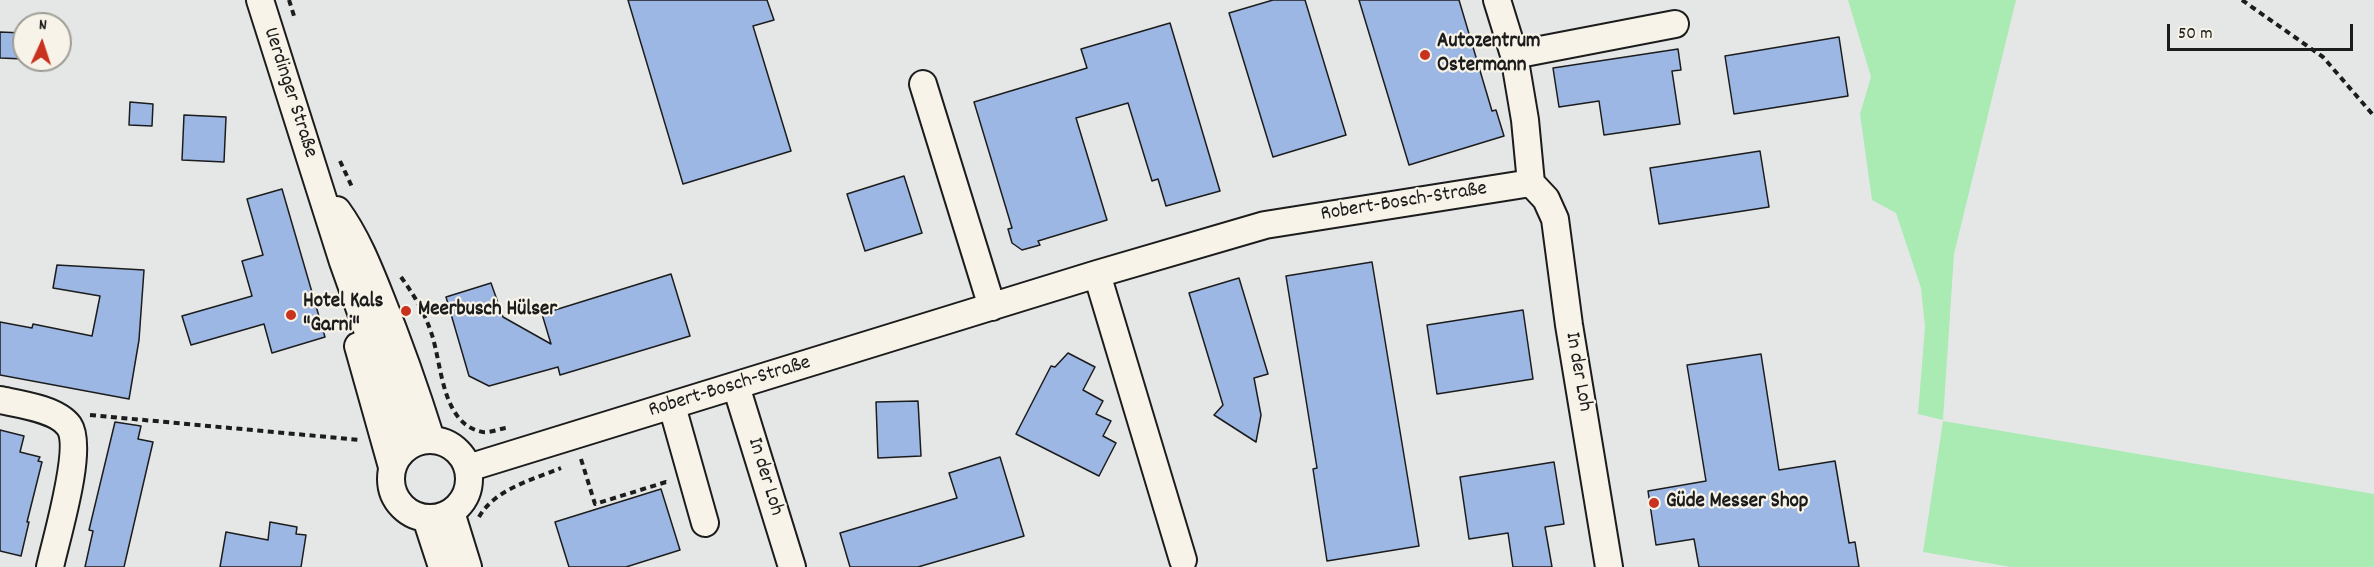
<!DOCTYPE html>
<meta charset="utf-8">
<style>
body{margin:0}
#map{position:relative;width:2374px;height:567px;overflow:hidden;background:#e5e7e7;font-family:Dekko,sans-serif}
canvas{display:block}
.north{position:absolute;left:12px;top:12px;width:60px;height:60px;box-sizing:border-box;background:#f7f3e8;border:2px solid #9f9d96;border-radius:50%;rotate:3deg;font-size:16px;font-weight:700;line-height:24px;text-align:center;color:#1c1c1c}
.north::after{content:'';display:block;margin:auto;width:21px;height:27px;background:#c8321e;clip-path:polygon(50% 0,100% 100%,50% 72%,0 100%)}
.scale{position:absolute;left:2167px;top:24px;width:186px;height:27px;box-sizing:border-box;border:3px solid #1c1c1c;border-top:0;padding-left:8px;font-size:18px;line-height:21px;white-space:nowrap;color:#1c1c1c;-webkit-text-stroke:4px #f7f3e8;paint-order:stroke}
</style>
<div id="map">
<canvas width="2374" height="567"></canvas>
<div class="north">N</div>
<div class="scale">50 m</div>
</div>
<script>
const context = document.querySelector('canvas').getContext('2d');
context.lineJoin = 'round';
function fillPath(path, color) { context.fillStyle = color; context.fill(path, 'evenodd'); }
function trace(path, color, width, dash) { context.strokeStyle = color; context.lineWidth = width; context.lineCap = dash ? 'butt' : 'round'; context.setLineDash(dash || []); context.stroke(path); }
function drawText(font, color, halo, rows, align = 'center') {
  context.font = font + ' Dekko,sans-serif'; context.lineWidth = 4.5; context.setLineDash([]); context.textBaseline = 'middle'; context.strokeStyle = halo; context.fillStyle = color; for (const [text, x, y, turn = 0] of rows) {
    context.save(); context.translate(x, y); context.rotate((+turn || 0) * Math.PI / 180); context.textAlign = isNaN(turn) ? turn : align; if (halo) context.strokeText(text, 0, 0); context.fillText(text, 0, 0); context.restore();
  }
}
const green = new Path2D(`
 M 1848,0 L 2016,0 L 1954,254 L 1943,420 L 1918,414 L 1925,327 L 1921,288 L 1896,213 L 1872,200 L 1860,114 L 1871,77 Z
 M 1943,421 L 2374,494 L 2374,567 L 2011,567 L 1923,552 Z`);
const building = new Path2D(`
 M 628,0 L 767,0 L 774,20 L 753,26 L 791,151 L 683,184 Z
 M 1273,0 L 1305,0 L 1346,135 L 1273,157 L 1229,13 Z
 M 1359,0 L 1459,0 L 1492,111 L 1496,110 L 1504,136 L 1409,165 Z
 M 1170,23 L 1220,191 L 1166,206 L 1158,179 L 1152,181 L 1128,103 L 1076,118 L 1107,220 L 1038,241 L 1040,245 L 1022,250 L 1012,243 L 1008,229 L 1012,228 L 974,102 L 1087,68 L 1081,49 Z
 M 0,32 L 24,33 L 24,59 L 0,58 Z
 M 1839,37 L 1848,96 L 1734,114 L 1725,56 Z
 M 1678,49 L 1681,70 L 1672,71 L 1680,124 L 1604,135 L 1599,101 L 1559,107 L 1553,68 Z
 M 130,102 L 153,104 L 152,126 L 129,125 Z
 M 184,115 L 226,117 L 224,162 L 182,160 Z
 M 1760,151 L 1769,207 L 1659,224 L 1650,168 Z
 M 904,176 L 922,233 L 865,251 L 847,194 Z
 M 282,189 L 325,337 L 272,353 L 264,324 L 191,345 L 182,316 L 252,296 L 242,261 L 263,255 L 247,199 Z
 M 1372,262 L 1419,546 L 1327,561 L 1313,469 L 1317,468 L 1286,276 Z
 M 57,265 L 144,270 L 139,340 L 129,399 L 0,375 L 0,322 L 32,328 L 33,324 L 92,336 L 100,296 L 53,288 Z
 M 671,274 L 690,336 L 560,375 L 558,367 L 489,386 L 469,376 L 446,297 L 491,283 L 503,317 L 551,344 L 542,314 Z
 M 1239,278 L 1268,374 L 1254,378 L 1261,415 L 1256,442 L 1214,415 L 1223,405 L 1189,293 Z
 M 1523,310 L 1533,379 L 1437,394 L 1427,325 Z
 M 1068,353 L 1095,367 L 1083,390 L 1103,401 L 1096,414 L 1111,421 L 1103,436 L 1116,443 L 1099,476 L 1016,434 L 1051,366 L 1055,367 Z
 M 1761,354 L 1779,470 L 1835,461 L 1849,543 L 1855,542 L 1859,567 L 1699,567 L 1694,539 L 1656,545 L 1648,491 L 1706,481 L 1687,365 Z
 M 918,401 L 921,456 L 878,458 L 876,402 Z
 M 115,422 L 141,426 L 138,439 L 153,442 L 124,567 L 85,567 L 93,531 L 89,530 Z
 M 0,430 L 24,436 L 20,452 L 40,457 L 38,461 L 42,462 L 27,522 L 29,522 L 21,556 L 0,551 Z
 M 1000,457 L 1024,536 L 918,567 L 850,567 L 840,533 L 957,498 L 949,473 Z
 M 1554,462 L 1564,524 L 1545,527 L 1552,567 L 1513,567 L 1508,533 L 1469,539 L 1460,477 Z
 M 661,489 L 680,550 L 626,567 L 569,567 L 555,522 Z
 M 270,522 L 297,527 L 296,534 L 306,535 L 301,567 L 220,567 L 226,532 L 268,540 Z`);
const path = new Path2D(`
 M 289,0 L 295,19
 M 2242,0 L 2323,57 L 2374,116
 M 340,161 L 353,189
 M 401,277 C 414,295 425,313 432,335 C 442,366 442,425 483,432 C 490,433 499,429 506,428
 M 90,415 L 360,440
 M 581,459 L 595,504 L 666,482 L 669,483
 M 479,517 C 495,489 532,480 561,468`);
const minor = new Path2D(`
 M 260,0 L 343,262 L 401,425 L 406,447
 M 1497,0 L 1514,55 L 1525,120 L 1531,183
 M 1514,55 L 1675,24
 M 923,84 L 992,307
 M 1531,183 L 1546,199 L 1555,219 L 1569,325 L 1609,567
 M 337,210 C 356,236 368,266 380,296 C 399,343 416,391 431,439
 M 1097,274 L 1183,560
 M 358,346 L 392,467
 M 736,386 L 792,567
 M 0,400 C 19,404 57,409 69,426 C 84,448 56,539 50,567
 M 672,406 L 705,523
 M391 479a39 39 0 1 1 78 0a39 39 0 1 1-78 0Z
 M 468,468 L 1097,274 L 1265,225 L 1531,183
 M 451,512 L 468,567
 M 426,518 L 442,567`);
const markers = [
 [1425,55,6,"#c8321e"],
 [406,311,6,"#c8321e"],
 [291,315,6,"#c8321e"],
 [1654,503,6,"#c8321e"]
];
const poiNames = [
 ["Autozentrum",1437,43],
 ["Ostermann",1437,67],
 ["Hotel Kals",303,303],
 ["\"Garni\"",303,327],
 ["Meerbusch Hülser",418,311],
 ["Güde Messer Shop",1666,503]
];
const streetNames = [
 ["Uerdinger Straße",289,93,72],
 ["Robert-Bosch-Straße",1404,203,-9],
 ["In der Loh",1577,372,80],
 ["Robert-Bosch-Straße",730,388,-17],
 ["In der Loh",764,477,73]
];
fillPath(green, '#aaeab3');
fillPath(building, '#9cb7e3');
trace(building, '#1c1c1c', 1.5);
trace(minor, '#1c1c1c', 30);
trace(path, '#1c1c1c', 4, [6, 4.5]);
trace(minor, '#f7f3e8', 26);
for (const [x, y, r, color] of markers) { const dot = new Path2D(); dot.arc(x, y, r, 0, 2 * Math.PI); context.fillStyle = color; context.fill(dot); trace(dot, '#f7f3e8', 2); }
drawText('bold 21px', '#1c1c1c', '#f7f3e8', poiNames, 'left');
drawText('21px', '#1c1c1c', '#f7f3e8', streetNames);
</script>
